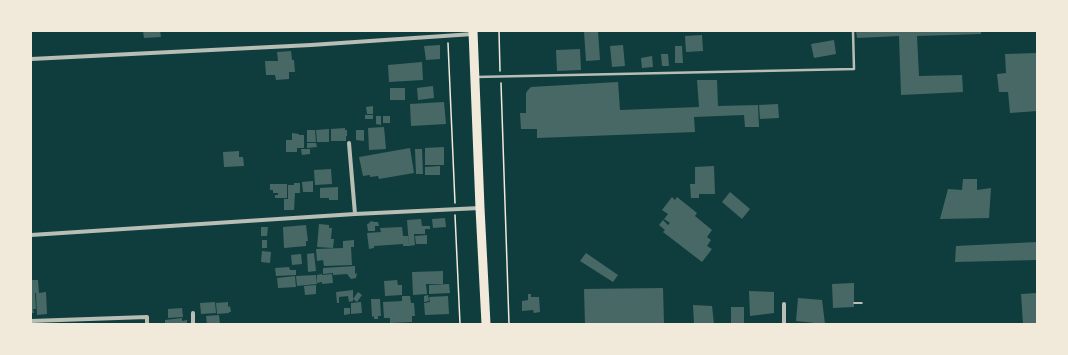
<!DOCTYPE html>
<style>
body{margin:0}
#map{position:relative;width:1068px;height:355px;overflow:hidden;background:#0f3d3e;font-family:"Titillium Web",sans-serif}
canvas{display:block}
.frame{position:absolute;inset:0;border:32px solid #f1e9da;pointer-events:none}
</style>
<div id="map">
<canvas width="1068" height="355"></canvas>
<div class="frame"></div>
</div>
<script>
const context = document.querySelector('canvas').getContext('2d');
context.lineJoin = 'round';
function fillPath(path, color) { context.fillStyle = color; context.fill(path, 'evenodd'); }
function trace(path, color, width, dash) { context.strokeStyle = color; context.lineWidth = width; context.lineCap = dash ? 'butt' : 'round'; context.setLineDash(dash || []); context.stroke(path); }
const building = new Path2D(`
 M 143,31 L 160,31 L 161,37 L 144,38 Z
 M 598,31 L 600,60 L 586,61 L 584,32 Z
 M 856,31 L 981,31 L 981,34 L 917,36 L 919,76 L 962,75 L 963,92 L 901,95 L 899,36 L 857,38 Z
 M 702,35 L 703,51 L 686,52 L 685,36 Z
 M 834,40 L 836,54 L 814,58 L 811,44 Z
 M 440,45 L 440,59 L 426,60 L 424,46 Z
 M 623,45 L 625,66 L 612,67 L 610,46 Z
 M 675,46 L 682,46 L 683,63 L 675,63 Z
 M 580,49 L 581,70 L 557,71 L 556,50 Z
 M 291,51 L 292,60 L 294,60 L 295,72 L 289,72 L 289,79 L 276,80 L 275,75 L 266,75 L 265,61 L 278,61 L 277,52 Z
 M 1037,53 L 1037,111 L 1010,113 L 1008,92 L 999,92 L 997,74 L 1006,73 L 1005,54 Z
 M 661,54 L 668,54 L 669,66 L 662,66 Z
 M 652,56 L 653,67 L 642,68 L 641,58 Z
 M 422,62 L 423,80 L 389,82 L 388,65 Z
 M 697,80 L 717,80 L 718,106 L 758,105 L 759,127 L 745,127 L 744,115 L 694,117 L 695,132 L 537,138 L 537,129 L 521,129 L 520,113 L 526,113 L 526,93 L 528,90 L 531,87 L 618,82 L 620,110 L 699,107 Z
 M 433,86 L 434,98 L 418,100 L 417,88 Z
 M 390,88 L 405,88 L 405,100 L 390,100 Z
 M 444,102 L 446,124 L 411,126 L 410,104 Z
 M 778,104 L 779,118 L 760,119 L 759,105 Z
 M 373,106 L 373,114 L 367,114 L 366,107 Z
 M 365,115 L 373,115 L 373,119 L 365,119 Z
 M 376,116 L 381,116 L 381,125 L 376,124 Z
 M 383,116 L 390,116 L 390,123 L 383,123 Z
 M 384,127 L 386,149 L 369,150 L 368,128 Z
 M 345,128 L 345,130 L 347,130 L 347,136 L 346,136 L 346,141 L 331,141 L 331,129 Z
 M 329,129 L 329,142 L 317,142 L 316,130 Z
 M 307,130 L 315,130 L 316,142 L 307,142 Z
 M 356,130 L 364,130 L 364,141 L 356,140 Z
 M 292,133 L 299,134 L 299,135 L 304,135 L 304,148 L 297,148 L 297,152 L 286,152 L 286,140 L 292,140 Z
 M 307,143 L 316,143 L 317,147 L 307,148 Z
 M 444,147 L 444,165 L 425,165 L 425,148 Z
 M 410,148 L 414,173 L 379,179 L 378,176 L 370,177 L 370,175 L 363,176 L 359,157 Z
 M 301,149 L 310,149 L 310,154 L 302,155 Z
 M 415,149 L 422,149 L 423,174 L 416,174 Z
 M 239,151 L 239,157 L 243,157 L 244,166 L 224,167 L 223,152 Z
 M 440,166 L 440,175 L 425,175 L 425,167 Z
 M 714,166 L 715,194 L 699,194 L 699,198 L 691,198 L 690,184 L 695,184 L 695,167 Z
 M 331,169 L 332,184 L 315,185 L 314,170 Z
 M 963,179 L 977,179 L 977,190 L 991,188 L 989,218 L 940,219 L 948,189 L 962,190 Z
 M 313,181 L 313,192 L 303,192 L 302,182 Z
 M 294,183 L 300,183 L 300,193 L 295,193 L 294,210 L 284,210 L 284,199 L 288,199 L 288,185 L 294,185 Z
 M 270,184 L 287,184 L 287,198 L 275,198 L 275,195 L 278,195 L 278,193 L 273,193 L 273,190 L 270,190 Z
 M 338,187 L 338,200 L 329,200 L 329,198 L 320,198 L 320,188 Z
 M 730,192 L 750,209 L 742,219 L 722,202 Z
 M 672,197 L 675,200 L 677,197 L 697,213 L 695,216 L 712,230 L 707,237 L 711,240 L 707,246 L 712,249 L 702,262 L 663,232 L 665,230 L 659,225 L 663,220 L 668,225 L 670,223 L 664,219 L 668,214 L 662,210 Z
 M 445,218 L 446,227 L 433,228 L 432,219 Z
 M 421,219 L 422,226 L 430,226 L 430,229 L 425,229 L 425,234 L 414,234 L 415,245 L 409,246 L 407,220 Z
 M 373,221 L 373,222 L 378,222 L 379,226 L 375,226 L 375,231 L 368,231 L 367,224 L 370,223 L 369,222 Z
 M 319,224 L 329,225 L 329,228 L 332,228 L 331,239 L 334,239 L 333,248 L 317,247 Z
 M 306,225 L 308,241 L 306,241 L 306,246 L 284,248 L 283,227 Z
 M 261,227 L 268,227 L 267,236 L 261,236 Z
 M 402,227 L 403,236 L 408,236 L 409,246 L 403,246 L 403,244 L 374,246 L 374,248 L 369,249 L 367,233 L 381,232 L 380,228 Z
 M 427,235 L 427,244 L 416,244 L 415,236 Z
 M 262,240 L 267,240 L 267,248 L 262,248 Z
 M 354,240 L 354,247 L 351,247 L 352,265 L 324,266 L 323,260 L 317,261 L 316,249 L 343,248 L 343,241 Z
 M 1037,242 L 1037,260 L 955,262 L 956,246 Z
 M 262,251 L 271,252 L 270,263 L 261,262 Z
 M 314,253 L 316,271 L 308,272 L 307,254 Z
 M 586,253 L 618,275 L 613,282 L 580,261 Z
 M 301,254 L 302,264 L 292,265 L 291,255 Z
 M 355,266 L 355,274 L 357,273 L 356,278 L 351,279 L 347,274 L 333,275 L 333,273 L 323,274 L 323,268 Z
 M 289,267 L 290,270 L 296,270 L 296,275 L 276,276 L 275,268 Z
 M 443,271 L 443,284 L 426,284 L 427,294 L 413,295 L 412,272 Z
 M 322,274 L 322,275 L 332,274 L 333,283 L 322,284 L 322,282 L 317,283 L 317,275 Z
 M 316,275 L 317,284 L 297,286 L 296,276 Z
 M 295,276 L 296,287 L 278,288 L 277,278 Z
 M 31,280 L 38,280 L 39,293 L 46,292 L 47,314 L 37,315 L 36,293 L 35,293 L 36,309 L 33,309 L 34,313 L 31,313 Z
 M 397,280 L 398,285 L 402,285 L 402,295 L 385,296 L 384,281 Z
 M 854,283 L 854,307 L 833,308 L 832,284 Z
 M 449,284 L 450,293 L 429,294 L 429,285 Z
 M 316,285 L 316,294 L 305,295 L 304,286 Z
 M 663,288 L 664,324 L 585,324 L 584,289 Z
 M 353,290 L 353,301 L 349,302 L 348,296 L 339,297 L 339,303 L 337,303 L 336,292 Z
 M 749,291 L 774,292 L 774,313 L 750,316 Z
 M 358,292 L 362,295 L 357,302 L 353,299 Z
 M 1037,293 L 1037,324 L 1023,324 L 1021,294 Z
 M 528,294 L 531,294 L 531,297 L 539,297 L 540,312 L 534,313 L 533,310 L 522,311 L 522,301 L 528,300 Z
 M 428,295 L 429,301 L 424,302 L 424,296 Z
 M 402,296 L 410,296 L 411,303 L 414,303 L 415,316 L 412,316 L 412,322 L 390,323 L 390,318 L 384,318 L 383,302 L 402,301 Z
 M 448,296 L 449,314 L 425,315 L 424,303 L 430,302 L 429,297 Z
 M 798,298 L 822,300 L 825,324 L 796,321 Z
 M 371,299 L 380,299 L 381,316 L 378,316 L 378,319 L 374,319 L 374,316 L 372,317 Z
 M 215,302 L 216,313 L 201,314 L 200,303 Z
 M 228,302 L 228,307 L 230,306 L 231,312 L 229,312 L 229,313 L 217,314 L 216,303 Z
 M 361,302 L 362,313 L 351,314 L 351,303 Z
 M 693,305 L 712,306 L 714,324 L 694,324 Z
 M 731,307 L 744,307 L 744,324 L 731,324 Z
 M 182,308 L 183,317 L 168,318 L 168,309 Z
 M 344,308 L 350,308 L 350,314 L 344,315 Z
 M 219,315 L 220,324 L 207,324 L 206,316 Z
 M 182,318 L 182,321 L 187,320 L 187,324 L 165,324 L 165,320 Z`);
const path = new Path2D(`
 M 499,31 L 500,71
 M 448,43 L 455,203
 M 501,83 L 509,324
 M 455,215 L 460,324
 M 854,303 L 862,303`);
const service = new Path2D(`
 M 476,77 L 854,69 L 853,31`);
const minor = new Path2D(`
 M 31,59 L 311,45 L 473,34
 M 349,143 L 355,214
 M 31,235 L 355,214 L 480,208
 M 784,304 L 784,324
 M 193,313 L 193,324
 M 31,321 L 147,317 L 147,324`);
const trunk = new Path2D(`
 M 473,31 L 480,208 L 486,324`);
fillPath(building, '#486865');
trace(path, '#f1e9da', 1.5);
trace(service, '#b8beb3', 2.5);
trace(minor, '#b8beb3', 4);
trace(trunk, '#f1e9da', 9);
</script>
